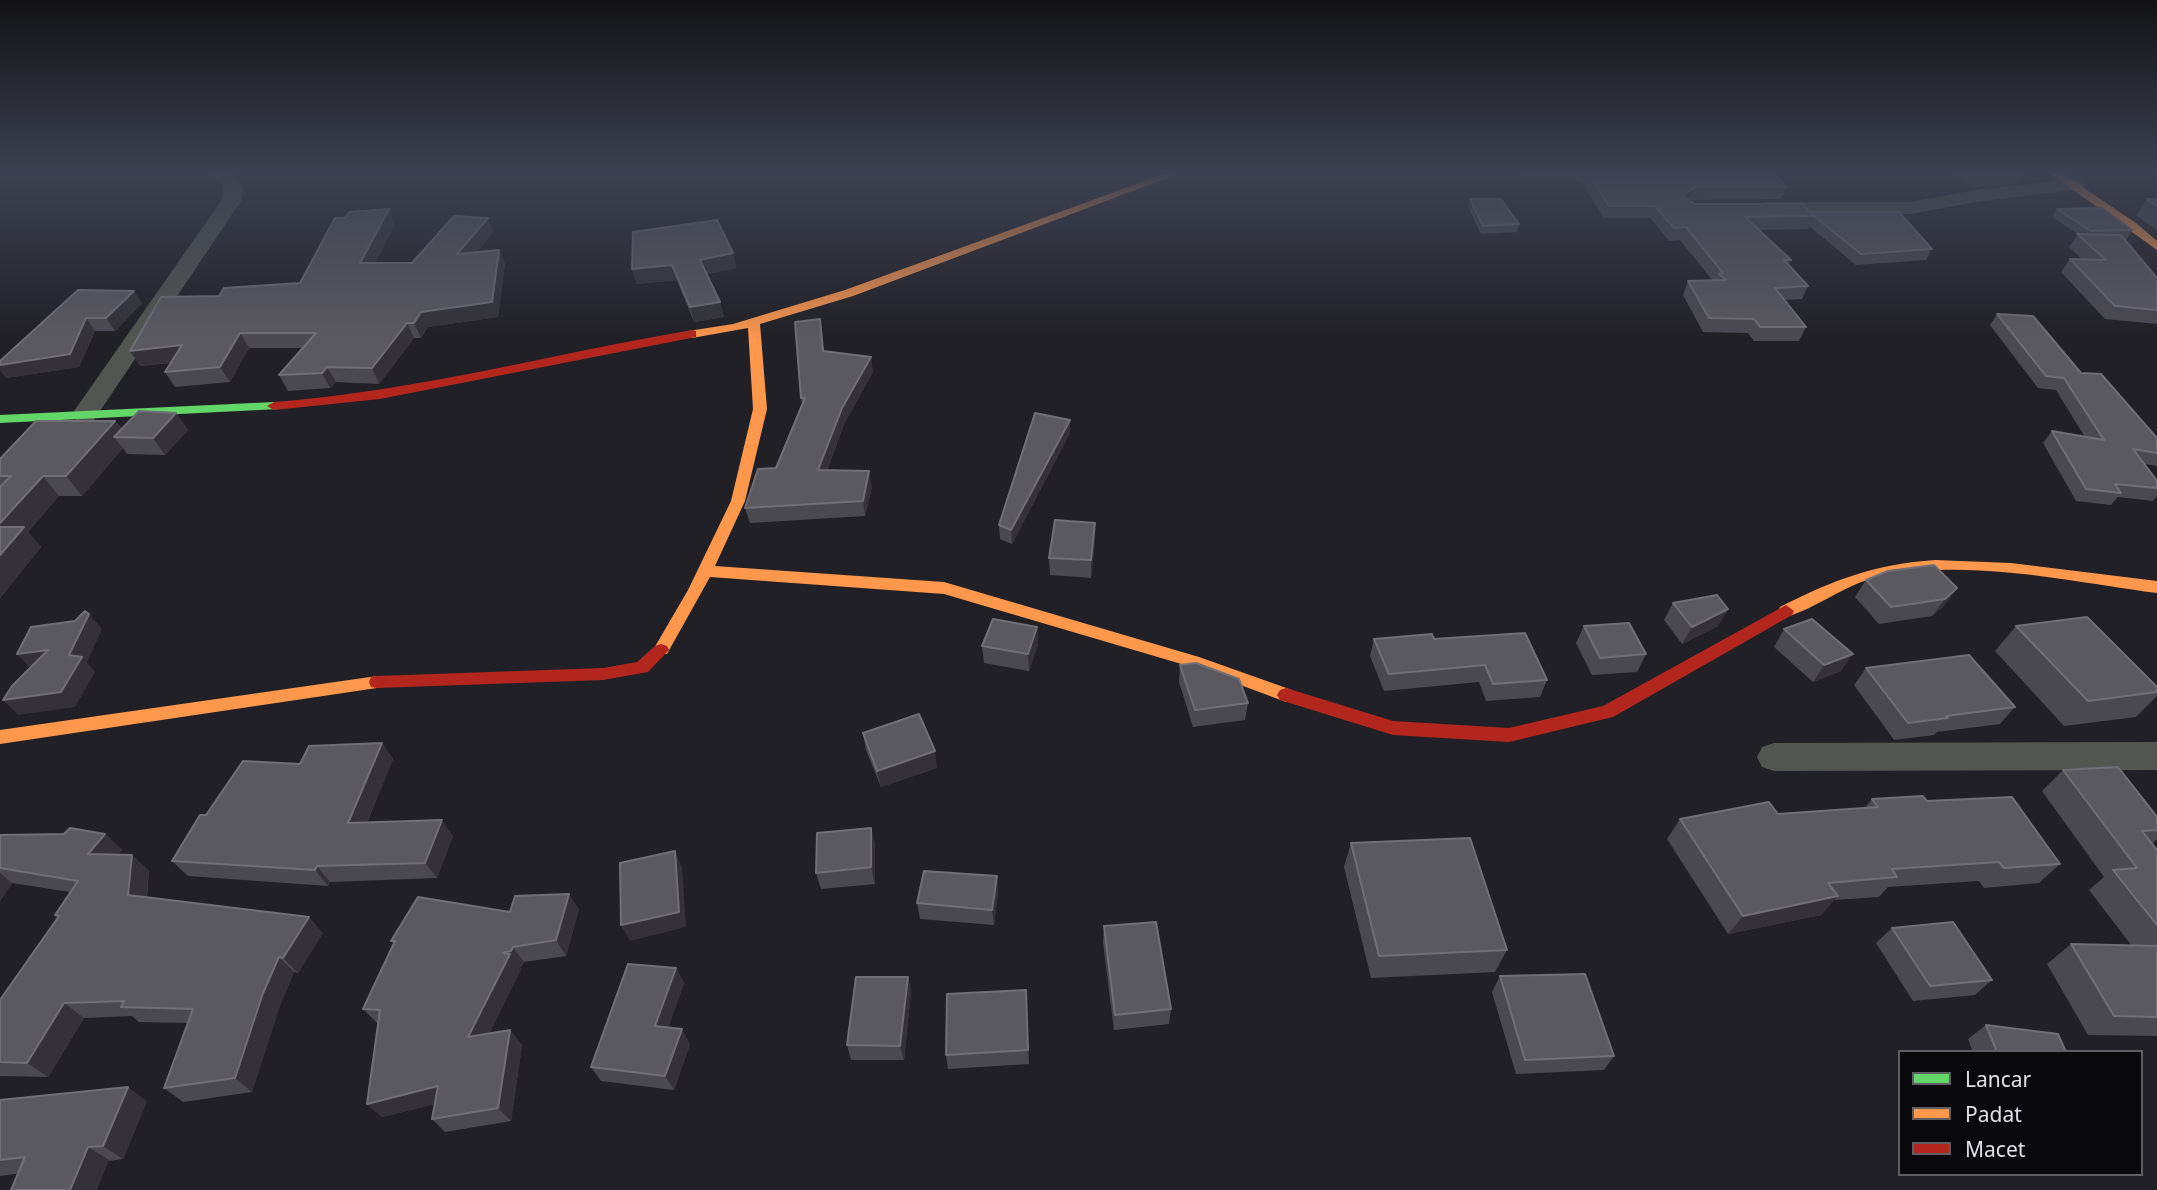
<!DOCTYPE html>
<style>
body{margin:0}
#map{position:relative;width:2157px;height:1190px;overflow:hidden;background:#212026;font-family:"Noto Sans",sans-serif}
canvas{display:block}
.legend{position:absolute;left:1898px;top:1050px;width:245px;height:126px;box-sizing:border-box;background:#09080d;border:2px solid #5f5e65;margin:0;padding:9px 12px;list-style:none;font-size:21px;color:#e1dfe9}
.legend li{display:flex;align-items:center;gap:14px;height:35px}
.legend b{width:35px;border:2px solid #5f5e65}
</style>
<div id="map">
<canvas width="2157" height="1190"></canvas>
<ul class="legend">
<li><b style="height:9px;background:#63d668"></b>Lancar</li>
<li><b style="height:9px;background:#ff974d"></b>Padat</li>
<li><b style="height:9px;background:#b3261e"></b>Macet</li>
</ul>
</div>
<script>
const context = document.querySelector('canvas').getContext('2d');
context.lineJoin = 'round';
function fillPath(path, color) { context.fillStyle = color; context.fill(path, 'evenodd'); }
function trace(path, color, width, dash) { context.strokeStyle = color; context.lineWidth = width; context.lineCap = dash ? 'butt' : 'round'; context.setLineDash(dash || []); context.stroke(path); }
const street = new Path2D(`
 M 211,174 L 236,175 L 244,189 L 241,201 L 94,420 L 76,420 L 72,414 L 221,201 L 224,185 Z
 M 2075,179 L 2082,181 L 2085,185 L 2082,189 L 1975,202 L 1911,214 L 1766,214 L 1756,208 L 1766,202 L 1911,202 L 1975,190 Z
 M 2157,742 L 2157,770 L 1774,771 L 1762,767 L 1757,757 L 1762,747 L 1774,743 Z`);
const fast = new Path2D(`
 M 274,402 L 279,403 L 279,409 L 0,423 L 0,415 Z`);
const slow = new Path2D(`
 M 1164,174 L 1178,174 L 853,296 L 760,324 L 767,409 L 745,501 L 715,566 L 944,582 L 1199,657 L 1292,690 L 1295,695 L 1292,700 L 1286,702 L 1195,668 L 944,594 L 710,577 L 667,654 L 655,654 L 653,650 L 688,590 L 731,501 L 753,409 L 748,328 L 692,338 L 688,337 L 688,331 L 733,324 L 845,290 Z
 M 2051,174 L 2063,174 L 2136,223 L 2157,241 L 2157,250 Z
 M 1935,560 L 2011,563 L 2157,581 L 2157,593 C 2065,581 1966,557 1874,578 C 1843,586 1817,608 1786,617 L 1778,611 L 1780,607 C 1833,580 1875,564 1935,560 Z
 M 377,676 L 383,677 L 385,682 L 383,687 L 377,688 L 0,744 L 0,730 Z`);
const jam = new Path2D(`
 M 692,330 L 696,331 L 696,337 L 380,399 L 274,410 L 267,406 L 274,402 C 416,391 552,354 692,330 Z
 M 1786,605 L 1794,611 L 1792,615 L 1613,717 L 1509,742 L 1393,735 L 1280,700 L 1277,695 L 1280,690 L 1286,688 L 1393,721 L 1509,728 L 1603,706 Z
 M 661,644 L 667,646 L 669,650 L 648,672 L 603,680 L 377,688 L 371,687 L 369,682 L 371,677 L 377,676 L 603,668 L 637,662 L 655,646 Z`);
const wall = new Path2D(`
 M 1523,174 L 1774,174 L 1787,187 L 1781,199 L 1689,200 L 1695,204 L 1810,212 L 1932,249 L 1926,260 L 1856,265 L 1809,226 L 1808,229 L 1758,230 L 1791,260 L 1788,265 L 1808,286 L 1802,299 L 1785,300 L 1806,327 L 1799,341 L 1754,341 L 1748,333 L 1703,332 L 1683,295 L 1688,281 L 1713,281 L 1680,240 L 1669,241 L 1650,218 L 1604,218 L 1581,181 L 1525,178 Z
 M 1952,174 L 2021,174 L 2015,183 L 1975,187 Z
 M 1470,199 L 1519,224 L 1517,232 L 1481,234 L 1468,207 Z
 M 2147,199 L 2157,199 L 2157,230 L 2136,215 Z
 M 2057,209 L 2132,230 L 2127,239 L 2124,239 L 2157,278 L 2157,324 L 2105,319 L 2061,272 L 2070,259 L 2083,260 L 2069,247 L 2078,234 L 2052,217 Z
 M 488,218 L 493,232 L 477,252 L 499,250 L 505,264 L 498,317 L 428,327 L 421,338 L 414,338 L 379,384 L 336,382 L 330,388 L 288,391 L 279,375 L 303,348 L 249,348 L 230,382 L 175,387 L 165,372 L 170,363 L 140,366 L 219,296 L 300,283 L 395,224 L 375,263 L 412,263 Z
 M 733,253 L 736,268 L 707,274 L 720,302 L 724,317 L 694,322 L 677,280 L 637,284 L 632,269 Z
 M 78,290 L 142,303 L 115,331 L 95,331 L 79,367 L 6,378 L 0,370 L 0,361 Z
 M 1997,314 L 2081,373 L 2157,438 L 2157,466 L 2145,464 L 2157,481 L 2157,496 L 2153,501 L 2118,497 L 2111,505 L 2076,501 L 2043,443 L 2052,431 L 2085,437 L 2056,390 L 2038,388 L 1990,325 Z
 M 820,319 L 824,351 L 873,372 L 844,424 L 827,471 L 872,487 L 865,516 L 750,523 L 745,508 L 776,468 L 802,404 L 801,398 Z
 M 176,413 L 188,430 L 165,455 L 127,454 L 123,448 L 82,496 L 59,496 L 28,532 L 41,547 L 0,598 L 0,459 L 115,421 L 122,429 Z
 M 1070,420 L 1070,433 L 1012,544 L 1000,539 L 999,525 Z
 M 1095,523 L 1095,540 L 1091,578 L 1050,575 L 1049,558 Z
 M 1866,580 L 1957,588 L 1944,606 L 1932,616 L 1879,624 L 1855,597 Z
 M 1673,603 L 1728,609 L 1718,626 L 1682,644 L 1664,620 Z
 M 1584,626 L 1646,654 L 1637,672 L 1592,675 L 1576,643 Z
 M 2016,626 L 2157,687 L 2157,696 L 2136,717 L 2064,726 L 1995,651 Z
 M 1037,627 L 1038,644 L 1029,671 L 984,663 L 982,646 Z
 M 1784,629 L 1841,671 L 1813,682 L 1774,647 Z
 M 1374,639 L 1434,639 L 1547,680 L 1540,697 L 1486,701 L 1479,682 L 1384,691 L 1370,656 Z
 M 1180,665 L 1248,703 L 1245,720 L 1193,727 L 1179,682 Z
 M 1866,668 L 2015,707 L 2000,724 L 1937,732 L 1934,735 L 1894,740 L 1854,685 Z
 M 863,733 L 937,768 L 881,787 L 866,750 Z
 M 382,743 L 393,759 L 367,823 L 453,836 L 437,878 L 330,882 L 328,886 L 188,876 L 172,861 L 206,815 L 300,764 Z
 M 2063,770 L 2157,817 L 2157,839 L 2152,844 L 2157,850 L 2157,1036 L 2088,1035 L 2047,964 L 2071,944 L 2132,946 L 2089,890 L 2104,877 L 2042,791 Z
 M 1872,799 L 1927,801 L 2060,864 L 2039,883 L 1984,888 L 1979,881 L 1888,887 L 1879,897 L 1834,900 L 1821,915 L 1728,934 L 1667,839 L 1680,819 L 1865,808 Z
 M 871,828 L 875,844 L 875,884 L 821,889 L 816,873 Z
 M 105,834 L 122,850 L 118,855 L 132,855 L 149,871 L 147,898 L 323,933 L 298,973 L 294,972 L 279,1008 L 252,1092 L 183,1102 L 164,1088 L 188,1023 L 139,1022 L 132,1016 L 84,1018 L 48,1077 L 0,1076 L 0,1000 L 58,918 L 55,915 L 70,892 L 12,883 L 0,901 L 0,835 Z
 M 1351,843 L 1507,950 L 1495,972 L 1371,978 L 1344,867 Z
 M 998,892 L 994,925 L 920,919 L 917,903 Z
 M 579,909 L 566,956 L 524,962 L 522,966 L 519,967 L 521,969 L 489,1034 L 510,1030 L 522,1045 L 511,1121 L 445,1132 L 432,1119 L 435,1104 L 382,1117 L 367,1104 L 378,1024 L 363,1009 L 394,944 L 391,941 L 510,912 Z
 M 1104,926 L 1171,1009 L 1169,1024 L 1114,1030 L 1103,942 Z
 M 1892,928 L 1992,980 L 1975,995 L 1913,1001 L 1876,943 Z
 M 676,968 L 684,983 L 668,1028 L 690,1044 L 674,1090 L 601,1081 L 591,1067 Z
 M 1500,976 L 1614,1056 L 1604,1070 L 1516,1074 L 1492,992 Z
 M 908,977 L 911,992 L 904,1060 L 851,1060 L 847,1045 Z
 M 1026,990 L 1029,1064 L 948,1069 L 946,1055 Z
 M 1986,1025 L 2066,1052 L 1973,1052 L 1968,1039 Z
 M 0,1100 L 147,1101 L 123,1159 L 0,1176 Z`);
const shadedWall = new Path2D(`
 M 1695,187 L 1690,199 L 1678,209 L 1682,196 Z
 M 389,209 L 395,224 L 367,278 L 360,263 Z
 M 488,218 L 493,232 L 463,269 L 457,254 Z
 M 499,250 L 505,264 L 498,317 L 428,327 L 421,338 L 414,323 L 421,312 Z
 M 733,253 L 736,268 L 704,275 L 700,260 Z
 M 672,265 L 677,280 L 637,284 L 632,269 Z
 M 134,291 L 142,303 L 115,331 L 106,318 Z
 M 720,302 L 724,317 L 694,322 L 690,307 Z
 M 86,318 L 95,331 L 79,367 L 6,378 L 0,370 L 0,365 Z
 M 407,323 L 414,338 L 379,384 L 372,368 Z
 M 240,333 L 249,348 L 230,382 L 220,367 Z
 M 182,345 L 191,360 L 140,366 L 130,351 Z
 M 871,357 L 873,372 L 844,424 L 821,486 L 818,470 L 842,408 Z
 M 327,367 L 336,382 L 330,388 L 322,373 Z
 M 176,413 L 188,430 L 165,455 L 153,438 Z
 M 1070,420 L 1070,433 L 1012,544 L 1011,530 Z
 M 115,421 L 127,437 L 114,437 L 123,448 L 82,496 L 66,476 Z
 M 869,471 L 872,487 L 865,516 L 863,501 Z
 M 43,476 L 59,496 L 28,532 L 41,547 L 0,598 L 0,523 Z
 M 1095,523 L 1095,540 L 1091,578 L 1091,560 Z
 M 1957,588 L 1944,606 L 1932,616 L 1945,599 Z
 M 1728,609 L 1718,626 L 1682,644 L 1692,627 Z
 M 89,614 L 102,629 L 87,662 L 95,672 L 75,707 L 18,715 L 3,700 L 69,655 Z
 M 1037,627 L 1038,644 L 1029,671 L 1028,654 Z
 M 48,650 L 31,669 L 17,654 Z
 M 1853,654 L 1841,671 L 1813,682 L 1824,665 Z
 M 382,743 L 393,759 L 360,839 L 348,823 Z
 M 935,751 L 937,768 L 881,787 L 877,771 Z
 M 442,820 L 453,836 L 437,878 L 425,863 Z
 M 871,828 L 875,844 L 875,884 L 871,867 Z
 M 105,834 L 122,850 L 106,870 L 88,854 Z
 M 675,851 L 682,867 L 686,927 L 630,941 L 621,925 Z
 M 132,855 L 149,871 L 145,911 L 128,895 Z
 M 317,866 L 330,882 L 328,886 L 315,870 Z
 M 0,873 L 12,883 L 0,901 Z
 M 997,876 L 998,892 L 994,925 L 992,910 Z
 M 569,894 L 579,909 L 566,956 L 556,940 Z
 M 1838,896 L 1821,915 L 1728,934 L 1743,916 Z
 M 309,917 L 323,933 L 298,973 L 283,958 Z
 M 513,947 L 524,962 L 522,966 L 519,967 L 521,969 L 480,1052 L 468,1037 L 503,953 Z
 M 279,957 L 294,972 L 279,1008 L 252,1092 L 235,1078 L 263,993 Z
 M 676,968 L 684,983 L 664,1041 L 655,1026 Z
 M 908,977 L 911,992 L 904,1060 L 900,1046 Z
 M 64,1003 L 84,1018 L 48,1077 L 27,1063 Z
 M 682,1029 L 690,1044 L 674,1090 L 665,1076 Z
 M 510,1030 L 522,1045 L 511,1121 L 498,1108 Z
 M 438,1086 L 451,1100 L 382,1117 L 367,1104 Z
 M 128,1087 L 147,1101 L 123,1159 L 103,1146 Z
 M 88,1147 L 109,1160 L 97,1190 L 70,1190 Z`);
const building = new Path2D(`
 M 1589,174 L 1774,174 L 1787,187 L 1695,187 L 1682,196 L 1695,204 L 1803,204 L 1814,216 L 1745,217 L 1791,260 L 1784,260 L 1808,286 L 1775,288 L 1806,327 L 1760,327 L 1754,319 L 1709,318 L 1688,281 L 1726,280 L 1719,274 L 1723,273 L 1686,227 L 1674,228 L 1655,206 L 1609,206 Z
 M 1470,199 L 1501,199 L 1519,224 L 1483,226 Z
 M 2147,199 L 2157,199 L 2157,206 Z
 M 2102,208 L 2132,230 L 2091,231 L 2057,209 Z
 M 389,209 L 360,263 L 412,263 L 454,216 L 488,218 L 457,254 L 499,250 L 492,302 L 421,312 L 414,323 L 407,323 L 372,368 L 327,367 L 322,373 L 279,375 L 316,333 L 240,333 L 220,367 L 165,372 L 182,345 L 130,351 L 161,297 L 219,296 L 224,288 L 300,283 L 335,218 L 345,218 L 349,212 Z
 M 1809,212 L 1899,212 L 1932,249 L 1861,254 Z
 M 717,220 L 733,253 L 700,260 L 720,302 L 690,307 L 672,265 L 632,269 L 633,232 Z
 M 2077,234 L 2121,235 L 2157,278 L 2157,310 L 2115,306 L 2070,259 L 2106,260 Z
 M 78,290 L 134,291 L 106,318 L 86,318 L 70,354 L 0,365 L 0,361 Z
 M 1997,314 L 2033,316 L 2081,373 L 2101,374 L 2157,438 L 2157,453 L 2133,449 L 2157,481 L 2157,488 L 2115,484 L 2121,493 L 2086,489 L 2052,431 L 2104,440 L 2064,378 L 2046,376 Z
 M 820,319 L 823,351 L 871,357 L 842,408 L 818,470 L 869,471 L 863,501 L 745,508 L 758,469 L 776,468 L 805,398 L 801,398 L 795,322 Z
 M 139,411 L 176,413 L 153,438 L 114,437 Z
 M 1035,413 L 1070,420 L 1011,530 L 999,525 Z
 M 36,421 L 115,421 L 66,476 L 43,476 L 0,523 L 0,487 L 11,476 L 0,476 L 0,459 Z
 M 1055,520 L 1095,523 L 1091,560 L 1049,558 Z
 M 0,527 L 24,527 L 0,555 Z
 M 1934,565 L 1957,588 L 1945,599 L 1891,607 L 1866,580 L 1888,571 Z
 M 1717,595 L 1728,609 L 1692,627 L 1673,603 Z
 M 85,611 L 89,614 L 69,655 L 82,657 L 61,692 L 3,700 L 12,686 L 48,650 L 17,654 L 31,627 L 75,621 Z
 M 2087,617 L 2157,687 L 2157,692 L 2088,701 L 2016,626 Z
 M 993,619 L 1037,627 L 1028,654 L 982,646 Z
 M 1812,619 L 1853,654 L 1824,665 L 1784,629 Z
 M 1629,623 L 1646,654 L 1600,658 L 1584,626 Z
 M 1525,633 L 1547,680 L 1493,684 L 1485,665 L 1389,674 L 1374,639 L 1432,634 L 1434,639 Z
 M 1969,655 L 2015,707 L 1946,716 L 1948,718 L 1908,723 L 1866,668 Z
 M 1196,663 L 1239,679 L 1248,703 L 1195,710 L 1180,665 Z
 M 919,714 L 935,751 L 877,771 L 863,733 Z
 M 382,743 L 348,823 L 442,820 L 425,863 L 317,866 L 315,870 L 172,861 L 200,815 L 206,815 L 243,761 L 300,764 L 309,746 Z
 M 2118,767 L 2157,817 L 2157,830 L 2142,831 L 2157,850 L 2157,925 L 2113,870 L 2137,868 L 2063,770 Z
 M 1923,796 L 1927,801 L 2012,797 L 2060,864 L 2004,868 L 1999,862 L 1892,869 L 1897,877 L 1828,883 L 1838,896 L 1743,916 L 1680,819 L 1769,802 L 1778,814 L 1878,807 L 1872,799 Z
 M 70,828 L 105,834 L 88,854 L 132,855 L 128,895 L 309,917 L 283,958 L 279,957 L 263,993 L 235,1078 L 164,1088 L 193,1009 L 121,1007 L 124,1001 L 64,1003 L 27,1063 L 0,1062 L 0,1000 L 59,916 L 55,915 L 78,881 L 0,868 L 0,835 L 64,834 Z
 M 871,828 L 871,867 L 816,873 L 817,833 Z
 M 1470,838 L 1507,950 L 1379,956 L 1351,843 Z
 M 675,851 L 679,912 L 621,925 L 620,863 Z
 M 924,871 L 997,876 L 992,910 L 917,903 Z
 M 569,894 L 556,940 L 513,947 L 511,951 L 503,953 L 510,954 L 468,1037 L 510,1030 L 498,1108 L 432,1119 L 438,1086 L 367,1104 L 380,1010 L 363,1009 L 395,941 L 391,941 L 418,897 L 510,912 L 515,896 Z
 M 1156,922 L 1171,1009 L 1115,1015 L 1104,926 Z
 M 1953,922 L 1992,980 L 1930,986 L 1892,928 Z
 M 2071,944 L 2157,946 L 2157,1017 L 2114,1016 Z
 M 628,964 L 676,968 L 655,1026 L 682,1029 L 665,1076 L 591,1067 Z
 M 1585,974 L 1614,1056 L 1525,1060 L 1500,976 Z
 M 856,977 L 908,977 L 900,1046 L 847,1045 Z
 M 1026,990 L 1028,1050 L 946,1055 L 947,994 Z
 M 1986,1025 L 2058,1034 L 2066,1052 L 1997,1052 Z
 M 128,1087 L 103,1146 L 88,1147 L 70,1190 L 11,1190 L 25,1157 L 0,1160 L 0,1100 Z`);
fillPath(street, '#535550');
fillPath(fast, '#63d668');
fillPath(slow, '#ff974d');
fillPath(jam, '#b3261e');
fillPath(wall, '#4b4950');
fillPath(shadedWall, '#343238');
fillPath(building, '#5b5960');
trace(building, '#706e76', 2);
const sky = context.createLinearGradient(0, 0, 0, 340);
sky.addColorStop(0, '#121215');
sky.addColorStop(0.51, '#3d4252');
sky.addColorStop(1, '#3d425200');
context.fillStyle = sky;
context.fillRect(0, 0, 2157, 340);
</script>
